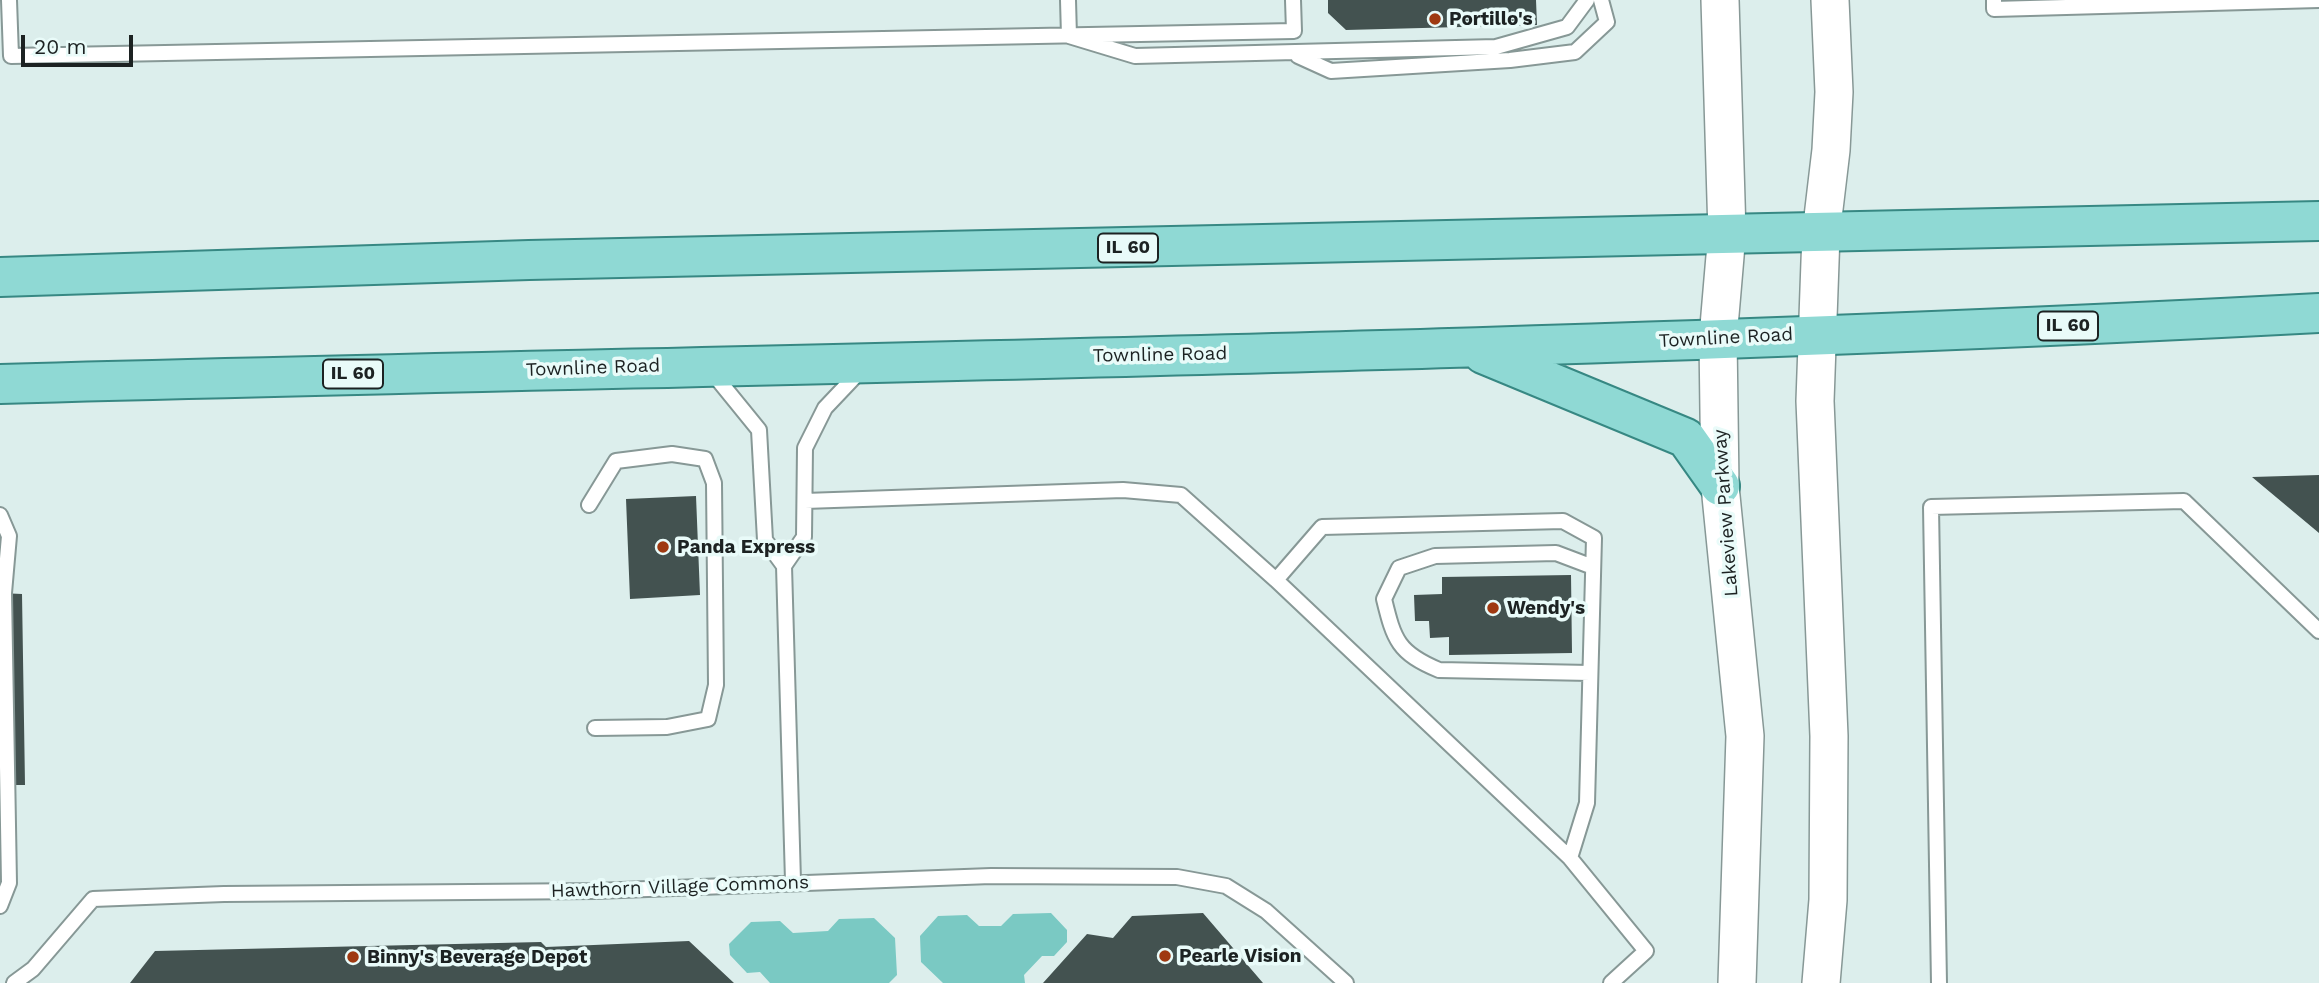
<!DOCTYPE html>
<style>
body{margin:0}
#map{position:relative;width:2319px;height:983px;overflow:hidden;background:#dceeec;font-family:"Work Sans",sans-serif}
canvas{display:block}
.scale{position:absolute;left:21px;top:35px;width:112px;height:32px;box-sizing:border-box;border:4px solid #1c2222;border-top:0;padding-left:9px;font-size:21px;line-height:24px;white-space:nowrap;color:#1c2222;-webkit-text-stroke:5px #e9fbf9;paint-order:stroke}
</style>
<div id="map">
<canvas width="2319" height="983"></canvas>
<div class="scale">20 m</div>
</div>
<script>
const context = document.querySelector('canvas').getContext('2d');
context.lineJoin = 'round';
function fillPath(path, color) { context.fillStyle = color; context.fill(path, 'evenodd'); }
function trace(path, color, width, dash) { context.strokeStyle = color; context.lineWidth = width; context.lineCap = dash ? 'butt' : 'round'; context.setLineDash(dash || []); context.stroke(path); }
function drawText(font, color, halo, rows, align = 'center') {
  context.font = font + ' "Work Sans",sans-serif'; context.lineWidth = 7; context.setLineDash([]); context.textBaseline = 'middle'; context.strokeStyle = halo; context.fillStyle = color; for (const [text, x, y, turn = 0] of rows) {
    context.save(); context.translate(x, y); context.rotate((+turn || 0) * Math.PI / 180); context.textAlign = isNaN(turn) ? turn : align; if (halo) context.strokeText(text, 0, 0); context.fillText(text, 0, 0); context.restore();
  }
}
const green = new Path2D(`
 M 1051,913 L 1067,930 L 1067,942 L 1054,956 L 1042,956 L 1024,975 L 1025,983 L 943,983 L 921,962 L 920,936 L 938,916 L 967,915 L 979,926 L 1001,926 L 1013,914 Z
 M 874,918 L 895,938 L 897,975 L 889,983 L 770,983 L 760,972 L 747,973 L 730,955 L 729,944 L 751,922 L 780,921 L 793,933 L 828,931 L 839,919 Z`);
const building = new Path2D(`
 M 1328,0 L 1536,0 L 1537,25 L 1346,30 L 1328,13 Z
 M 2319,475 L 2319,533 L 2252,477 Z
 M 696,496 L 700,595 L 630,599 L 626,499 Z
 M 1571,575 L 1572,653 L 1449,655 L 1449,637 L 1430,638 L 1429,621 L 1415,621 L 1414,595 L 1442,594 L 1442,577 Z
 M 0,593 L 22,594 L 25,785 L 0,785 Z
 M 1203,913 L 1263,983 L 1043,983 L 1087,934 L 1113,938 L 1132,916 Z
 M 689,941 L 734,983 L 130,983 L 155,951 L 541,942 L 546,947 Z`);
const service = new Path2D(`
 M 9,0 L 11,56 L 1294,31 L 1293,0
 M 1068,0 L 1069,36 L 1135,56 L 1496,47 L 1567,27 L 1587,0
 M 1994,0 L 1994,9 L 2319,0
 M 1298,56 L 1331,71 L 1510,60 L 1575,52 L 1607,22 L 1601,0
 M 711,371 L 759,430 L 765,540 L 784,566 L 804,537 L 805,448 L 825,408 L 862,369
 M 805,501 L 1123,490 L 1181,495 L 1276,580 L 1570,858 L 1646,951 L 1611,983
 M 589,505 L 616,461 L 672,454 L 705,459 L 714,483 L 716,685 L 708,719 L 667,727 L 595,728
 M 0,515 L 9,536 L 4,593 L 9,883 L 0,906
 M 784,566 L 793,881
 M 1276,580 L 1322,527 L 1563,521 L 1594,538 L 1587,803 L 1570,858
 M 1590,673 L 1439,670 C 1398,653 1394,640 1384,599 L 1399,568 L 1435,556 L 1556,553 L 1593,567
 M 14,983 L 33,969 L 93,899 L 224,894 L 595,891 L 991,876 L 1177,877 L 1226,886 L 1266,911 L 1346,983
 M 1939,983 L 1931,507 L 2184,501 L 2319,631`);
const tertiary = new Path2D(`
 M 1720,0 L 1727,233 L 1718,338 L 1720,486 L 1745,736 L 1737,983
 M 1821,983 L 1828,900 L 1829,736 L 1815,401 L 1821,234 L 1831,150 L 1834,92 L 1830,0`);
const primary = new Path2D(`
 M 0,277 L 529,260 L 2319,221
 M 1483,354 L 1686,438 L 1720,486
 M 0,384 C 773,363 1547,354 2319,313`);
const markers = [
 [1435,19,7,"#9f3911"],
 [663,547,7,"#9f3911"],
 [1493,608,7,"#9f3911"],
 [1165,956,7,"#9f3911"],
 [353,957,7,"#9f3911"]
];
const shields = [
 [1128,248,60],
 [2068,326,60],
 [353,374,60]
];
const shieldNames = [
 ["IL 60",1128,248],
 ["IL 60",2068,326],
 ["IL 60",353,374]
];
const poiNames = [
 ["Portillo's",1449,19],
 ["Panda Express",677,547],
 ["Wendy's",1507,608],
 ["Pearle Vision",1179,956],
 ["Binny's Beverage Depot",367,957]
];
const streetNames = [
 ["Townline Road",1726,338,-3],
 ["Townline Road",1160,355,-1],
 ["Townline Road",593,368,-2],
 ["Lakeview Parkway",1726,513,-94],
 ["Hawthorn Village Commons",680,887,-2]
];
fillPath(green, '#7ac9c3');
fillPath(building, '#435250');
trace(service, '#879896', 18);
trace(tertiary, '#879896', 40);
trace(primary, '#378883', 42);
trace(service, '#fff', 14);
trace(tertiary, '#fff', 37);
trace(primary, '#8fd9d4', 38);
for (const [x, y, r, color] of markers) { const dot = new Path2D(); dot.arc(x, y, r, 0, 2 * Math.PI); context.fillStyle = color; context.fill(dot); trace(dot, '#e9fbf9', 2.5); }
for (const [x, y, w] of shields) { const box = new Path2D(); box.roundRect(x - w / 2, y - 14.5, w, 29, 5); context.fillStyle = '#e9fbf9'; context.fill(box); trace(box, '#1c2222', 2); }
drawText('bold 18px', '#1c2222', null, shieldNames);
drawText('bold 19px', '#1c2222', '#e9fbf9', poiNames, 'left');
drawText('19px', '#1c2222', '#e9fbf9', streetNames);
</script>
